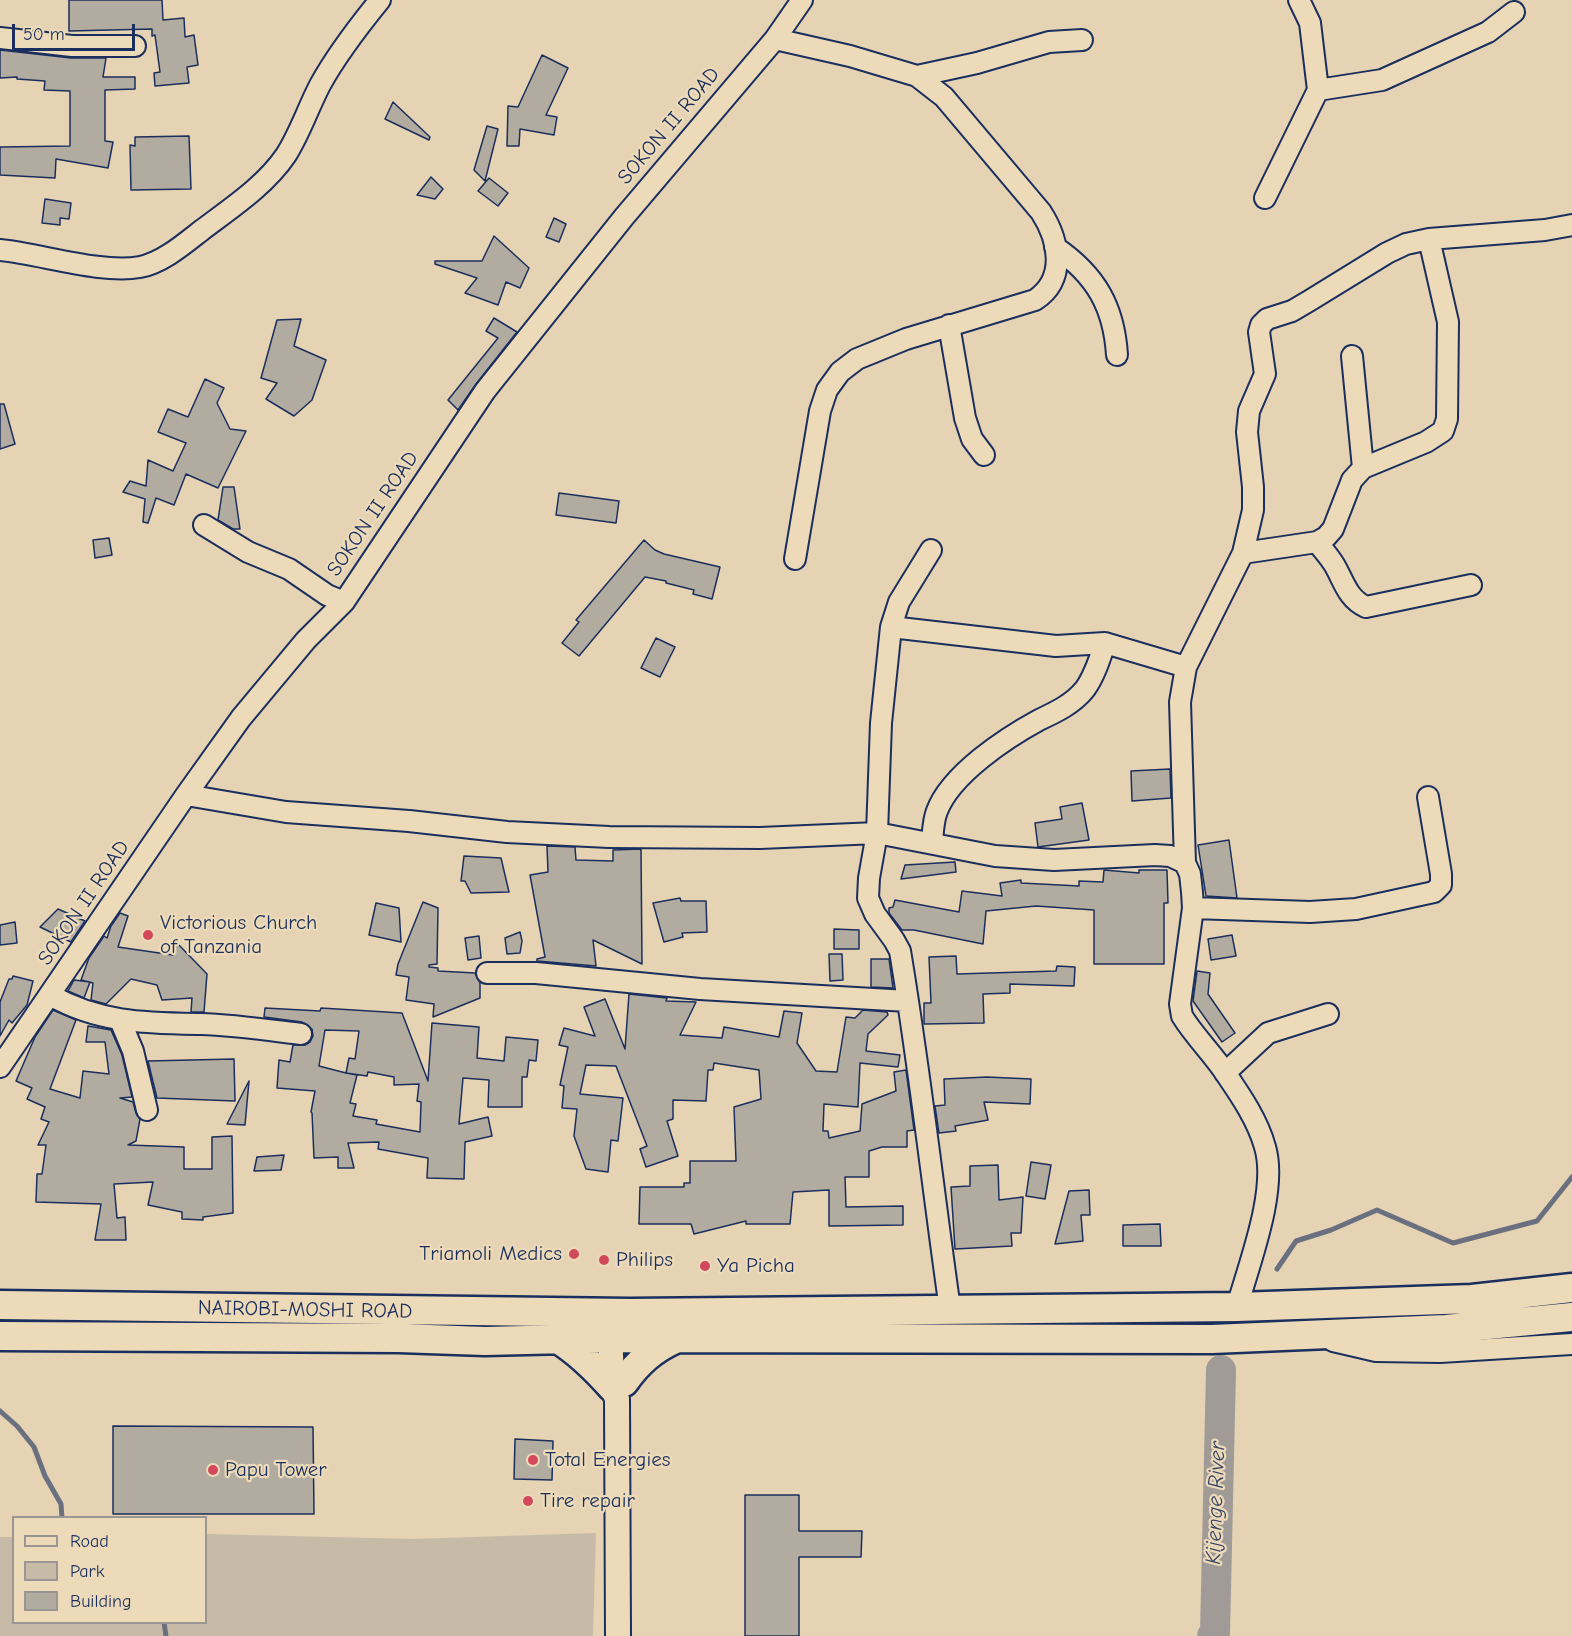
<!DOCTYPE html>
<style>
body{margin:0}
#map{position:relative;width:1572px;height:1636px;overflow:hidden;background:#e5d3b4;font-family:"Comic Neue",sans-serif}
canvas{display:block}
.legend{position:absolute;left:12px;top:1516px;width:195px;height:108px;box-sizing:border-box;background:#eddab8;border:2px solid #999694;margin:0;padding:8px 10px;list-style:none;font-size:18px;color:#1b2f5e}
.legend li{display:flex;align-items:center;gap:12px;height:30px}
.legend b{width:30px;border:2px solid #999694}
.scale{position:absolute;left:12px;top:24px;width:123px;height:27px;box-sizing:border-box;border:3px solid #1b2f5e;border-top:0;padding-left:8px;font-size:18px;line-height:21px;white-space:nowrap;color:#1b2f5e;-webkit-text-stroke:4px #eddab8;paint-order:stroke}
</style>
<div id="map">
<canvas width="1572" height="1636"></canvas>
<ul class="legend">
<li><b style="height:8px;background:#eddab8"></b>Road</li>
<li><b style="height:16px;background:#c7bba8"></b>Park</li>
<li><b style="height:16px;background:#b2ab9f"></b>Building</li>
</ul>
<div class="scale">50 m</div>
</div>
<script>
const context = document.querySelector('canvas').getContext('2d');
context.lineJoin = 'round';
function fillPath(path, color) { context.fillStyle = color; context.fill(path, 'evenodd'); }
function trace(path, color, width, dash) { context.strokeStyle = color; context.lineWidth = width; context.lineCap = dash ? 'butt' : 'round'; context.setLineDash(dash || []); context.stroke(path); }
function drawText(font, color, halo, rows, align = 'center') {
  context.font = font + ' "Comic Neue",sans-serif'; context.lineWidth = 4.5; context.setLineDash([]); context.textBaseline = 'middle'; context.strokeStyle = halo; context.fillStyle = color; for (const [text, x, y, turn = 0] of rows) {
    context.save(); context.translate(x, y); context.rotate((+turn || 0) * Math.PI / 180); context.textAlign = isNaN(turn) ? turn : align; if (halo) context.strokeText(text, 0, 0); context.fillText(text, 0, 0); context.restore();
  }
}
const green = new Path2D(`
 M 596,1533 L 593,1636 L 0,1636 L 0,1537 L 13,1537 L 14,1622 L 206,1622 L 206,1534 L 413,1539 Z`);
const stream = new Path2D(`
 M 1277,1269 L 1296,1241 L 1331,1230 L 1377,1210 L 1453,1243 L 1537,1221 L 1572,1177
 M 0,1411 L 17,1426 L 34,1447 L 45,1476 L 61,1504 L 62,1518
 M 164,1622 L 166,1636`);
const river = new Path2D(`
 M 1212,1636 L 1215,1633 L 1221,1370`);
const building = new Path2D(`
 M 69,0 L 162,0 L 163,20 L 184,18 L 185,37 L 194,35 L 198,65 L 187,67 L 189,83 L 155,86 L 154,73 L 160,72 L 155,35 L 152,36 L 152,29 L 69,31 Z
 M 0,50 L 71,58 L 106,58 L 103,77 L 135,77 L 135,89 L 105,90 L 105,141 L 113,142 L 108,168 L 56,159 L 55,178 L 0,175 L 0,147 L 70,146 L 70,91 L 44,90 L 45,81 L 17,79 L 17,77 L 0,78 Z
 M 542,55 L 568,68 L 546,115 L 557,117 L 554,135 L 520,129 L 519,146 L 507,146 L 508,106 L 518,107 Z
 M 393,102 L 430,137 L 429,140 L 385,119 Z
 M 487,126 L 498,129 L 485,181 L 474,170 Z
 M 189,136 L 191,189 L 131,190 L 130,145 L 135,146 L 135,137 Z
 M 431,177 L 443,189 L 435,199 L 417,195 Z
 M 489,178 L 508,193 L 498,206 L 478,191 Z
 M 45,199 L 71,203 L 69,219 L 60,218 L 60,225 L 42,223 Z
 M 554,218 L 566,224 L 559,242 L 546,237 Z
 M 494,236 L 529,268 L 520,288 L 506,282 L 498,305 L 465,293 L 477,278 L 435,264 L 435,261 L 482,261 Z
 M 494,318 L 517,332 L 476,384 L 458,410 L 448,400 L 498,338 L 486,331 Z
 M 301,319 L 294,346 L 326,360 L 312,400 L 294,416 L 266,399 L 277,383 L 261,378 L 277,320 Z
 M 205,379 L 224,388 L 217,403 L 230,429 L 246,431 L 218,488 L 186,474 L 174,505 L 156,498 L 148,523 L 143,522 L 145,499 L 123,492 L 130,481 L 146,486 L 148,460 L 173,471 L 186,443 L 158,432 L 168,409 L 188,417 Z
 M 0,404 L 4,404 L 15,444 L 0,449 Z
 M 223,487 L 234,487 L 240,529 L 233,529 L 218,520 Z
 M 559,493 L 619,501 L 616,523 L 556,515 Z
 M 109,538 L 112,555 L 95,558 L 93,540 Z
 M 644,540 L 655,550 L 664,554 L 720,567 L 712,599 L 693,594 L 694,590 L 666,583 L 666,581 L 645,577 L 579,656 L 562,643 L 579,622 L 576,620 Z
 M 656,638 L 675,647 L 660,677 L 641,668 Z
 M 1170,769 L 1171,798 L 1132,801 L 1131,771 Z
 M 1082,803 L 1089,840 L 1038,847 L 1035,823 L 1062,819 L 1060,807 Z
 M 1229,840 L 1237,898 L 1206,896 L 1198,845 Z
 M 547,846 L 575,847 L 576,860 L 613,861 L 613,850 L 641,849 L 642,964 L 593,940 L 596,966 L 537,961 L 537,959 L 545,957 L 530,875 L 548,872 Z
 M 464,856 L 501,858 L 509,892 L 471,893 L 465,881 L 461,881 Z
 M 955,862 L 956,872 L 901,879 L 905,865 Z
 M 1104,870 L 1139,873 L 1139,870 L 1167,870 L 1168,903 L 1164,903 L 1164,964 L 1094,964 L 1094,910 L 1036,906 L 986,911 L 983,944 L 914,930 L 902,930 L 889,913 L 889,908 L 893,907 L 895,900 L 959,912 L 962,891 L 1002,896 L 1000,883 L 1021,880 L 1021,883 L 1079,886 L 1079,881 L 1103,882 Z
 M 680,898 L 681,901 L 706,901 L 707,932 L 682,933 L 683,937 L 664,942 L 653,903 Z
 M 423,902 L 438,908 L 437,964 L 429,965 L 429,967 L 438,968 L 438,971 L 475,973 L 480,983 L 480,998 L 433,1017 L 434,1004 L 406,1000 L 409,977 L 396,975 L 398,964 Z
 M 376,903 L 399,908 L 401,942 L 369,935 Z
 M 58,909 L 85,921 L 71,942 L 40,927 Z
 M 120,913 L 128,916 L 118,947 L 173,955 L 177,943 L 207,974 L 204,1012 L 191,1012 L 192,998 L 162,1000 L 157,985 L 131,979 L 106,1004 L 91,1000 L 93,983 L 81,980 L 89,958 L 104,936 L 107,938 L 111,926 Z
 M 15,922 L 17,943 L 0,945 L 0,925 Z
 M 834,929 L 859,930 L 859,949 L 834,949 Z
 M 520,932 L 522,941 L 520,953 L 507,954 L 505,938 Z
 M 1232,935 L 1236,956 L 1211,960 L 1208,939 Z
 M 479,936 L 481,958 L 468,960 L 465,938 Z
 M 829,954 L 842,954 L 843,980 L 830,981 Z
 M 956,956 L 957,974 L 1056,971 L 1057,966 L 1075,967 L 1074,986 L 1010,984 L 1010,993 L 983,994 L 984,1023 L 924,1024 L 924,1003 L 931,1003 L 929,957 Z
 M 871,959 L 889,959 L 893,988 L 871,987 Z
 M 1197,971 L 1210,973 L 1208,994 L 1235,1033 L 1222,1042 L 1193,1001 Z
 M 13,976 L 33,981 L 27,1005 L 12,1023 L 9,1020 L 0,1036 L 0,1002 L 9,979 L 12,979 Z
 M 74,980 L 90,982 L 84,998 L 68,991 Z
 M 629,994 L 667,998 L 666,1001 L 696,1002 L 680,1035 L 722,1038 L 724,1027 L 779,1037 L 784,1011 L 802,1013 L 797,1043 L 816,1071 L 837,1072 L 846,1017 L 855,1018 L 863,1010 L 887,1012 L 888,1015 L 868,1034 L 866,1051 L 900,1055 L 898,1067 L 860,1063 L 858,1107 L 824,1104 L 823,1131 L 828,1131 L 829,1138 L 860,1131 L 862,1104 L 896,1091 L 894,1072 L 906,1070 L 914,1130 L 907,1131 L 907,1147 L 882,1147 L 869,1151 L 869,1177 L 845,1177 L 846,1207 L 903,1206 L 903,1225 L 829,1226 L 829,1190 L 793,1192 L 790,1224 L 746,1224 L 746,1221 L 694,1234 L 691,1224 L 639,1224 L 640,1187 L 684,1187 L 684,1183 L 690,1183 L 690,1161 L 736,1161 L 734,1107 L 761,1099 L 759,1070 L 714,1063 L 713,1070 L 708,1070 L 706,1101 L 673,1100 L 673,1119 L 667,1121 L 678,1156 L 646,1167 L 640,1149 L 647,1146 L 616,1066 L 586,1065 L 580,1094 L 623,1098 L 618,1141 L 611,1140 L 608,1172 L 586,1169 L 574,1136 L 577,1109 L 562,1108 L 564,1086 L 560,1085 L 568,1047 L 559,1045 L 564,1028 L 595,1036 L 584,1007 L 605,999 L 625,1049 Z
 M 265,1008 L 320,1011 L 321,1008 L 402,1013 L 428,1081 L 432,1023 L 479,1027 L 477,1058 L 504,1061 L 506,1037 L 538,1040 L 536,1061 L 529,1060 L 527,1077 L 522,1077 L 522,1107 L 488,1107 L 489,1080 L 463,1078 L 459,1124 L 488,1117 L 492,1136 L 465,1142 L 464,1179 L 427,1178 L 428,1158 L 378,1149 L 379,1142 L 348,1143 L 354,1168 L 338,1168 L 338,1157 L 314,1158 L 312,1113 L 311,1112 L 315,1091 L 277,1088 L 279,1060 L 290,1062 L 293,1045 L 305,1045 L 310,1042 L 313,1036 L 312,1029 L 302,1022 L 264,1017 ZM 325,1030 L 359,1031 L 355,1059 L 349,1058 L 346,1073 L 319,1066 ZM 368,1072 L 394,1077 L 394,1085 L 419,1084 L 417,1101 L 421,1102 L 420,1132 L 376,1124 L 377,1120 L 353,1116 L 356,1104 L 350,1103 L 357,1075 L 346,1073 L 367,1076 Z
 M 53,1010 L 76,1020 L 50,1089 L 80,1098 L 83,1071 L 109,1074 L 105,1042 L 86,1042 L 88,1026 L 111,1030 L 122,1055 L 132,1097 L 120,1098 L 133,1102 L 136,1113 L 140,1119 L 136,1141 L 128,1145 L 184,1147 L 184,1169 L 212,1169 L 212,1137 L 232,1136 L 233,1213 L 203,1217 L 203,1220 L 182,1219 L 182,1212 L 148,1205 L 153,1182 L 114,1184 L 117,1218 L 125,1217 L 126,1240 L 95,1240 L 101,1204 L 36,1202 L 37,1174 L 42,1174 L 46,1145 L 38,1145 L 49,1122 L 41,1119 L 45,1107 L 27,1099 L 32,1088 L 16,1081 L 35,1037 Z
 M 234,1059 L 235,1101 L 157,1098 L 148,1061 Z
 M 987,1077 L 1031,1079 L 1030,1104 L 984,1102 L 988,1120 L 955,1126 L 956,1131 L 939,1133 L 935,1106 L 945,1105 L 944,1079 Z
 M 249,1081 L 245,1125 L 227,1124 Z
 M 284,1155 L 281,1170 L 254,1171 L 257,1157 Z
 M 1031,1162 L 1051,1165 L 1045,1199 L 1026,1196 Z
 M 998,1165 L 999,1200 L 1023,1197 L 1021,1233 L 1011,1233 L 1012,1246 L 955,1249 L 951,1187 L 970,1186 L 970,1166 Z
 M 1089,1190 L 1090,1215 L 1081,1215 L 1083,1241 L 1055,1244 L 1069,1191 Z
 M 1160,1224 L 1161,1246 L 1123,1246 L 1123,1225 Z
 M 113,1426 L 313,1427 L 314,1514 L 113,1514 Z
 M 515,1439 L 553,1441 L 552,1480 L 514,1479 Z
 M 745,1495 L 799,1495 L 799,1531 L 862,1531 L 861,1557 L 799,1557 L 799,1636 L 745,1636 Z`);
const minor = new Path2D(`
 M 0,38 L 72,46 L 135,46
 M 775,39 L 850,56 L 917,76 L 944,97 L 1041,212 C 1059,240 1067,279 1035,300 L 906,339 L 857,359 L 840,372 L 827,390 L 820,411 L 795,559
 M 917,76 L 977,63 L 1049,42 L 1082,40
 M 1318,90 L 1382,80 L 1488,32 L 1514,12
 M 1265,198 L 1318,90 L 1310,23 L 1299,0
 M 1055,247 C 1096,275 1114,307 1117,355
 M 0,250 C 41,254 101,274 140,267 C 162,263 184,244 202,230 C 231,208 265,186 286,155 C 300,133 308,108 320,85 C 337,54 358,27 380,0
 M 949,325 L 965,418 L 972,439 L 984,455
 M 1352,356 L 1363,468
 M 204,525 L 248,552 L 289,569 L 327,595 L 344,602
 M 1317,542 C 1323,550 1330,557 1335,566 C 1344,582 1348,599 1366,607 L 1471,585
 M 931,550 L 899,602 L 891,627 L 881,723 L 877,833 L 869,878 L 868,898 L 875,914 L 894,940 L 900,951 C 920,1070 933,1190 950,1309
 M 1243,553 L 1317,542 L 1326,537 L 1333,529 L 1352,480 L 1363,468 L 1426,442 L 1443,431 L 1447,419 L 1448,322 L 1429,239
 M 891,627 L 1056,646 L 1105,643 L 1186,667
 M 186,795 L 286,812 L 409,821 L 507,832 L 609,837 L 760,838 L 877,833 L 995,856 L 1054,860 L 1155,855 L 1170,856 L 1185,863 L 1190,874 L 1192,892 L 1193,908 L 1180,1004 L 1182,1016 C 1195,1037 1213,1054 1226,1074 C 1241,1096 1258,1121 1265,1147 C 1278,1190 1249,1264 1237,1307
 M 932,843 C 933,832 933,821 937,811 C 951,774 1006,738 1039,720 C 1056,712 1073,704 1085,689 C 1095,675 1100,658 1105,643
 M 1185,863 L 1180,702 L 1186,667 L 1243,553 L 1253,510 L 1253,487 L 1247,432 L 1249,411 L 1265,374 L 1259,332 L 1261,325 L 1267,319 L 1292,311 L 1309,301 L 1387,253 L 1406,244 L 1429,239 L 1545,230 L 1572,225
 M 1193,908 L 1310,912 L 1356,909 L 1434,892 L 1441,885 L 1441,874 L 1428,797
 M 487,973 L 536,973 L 700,989 L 908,1001
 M 50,995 C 99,1023 146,1023 201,1024 C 234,1025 268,1030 301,1034
 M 120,1020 L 133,1051 L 147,1110
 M 0,1067 L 186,795 L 241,718 L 306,640 L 344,602 L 485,391 L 624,217 L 775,39 L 802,0
 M 1225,1073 L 1268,1033 L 1328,1014
 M 1333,1341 L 1376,1351 L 1440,1352 L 1572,1344`);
const major = new Path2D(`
 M 610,1322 L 612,1387 L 617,1399 L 618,1636`);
const highway = new Path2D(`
 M 0,1305 L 630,1313 L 1237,1307 L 1472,1299 L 1572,1288
 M 0,1336 L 399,1338 L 485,1341 L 609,1338 L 1212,1339 L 1446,1329 L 1572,1317
 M 558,1339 C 579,1352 596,1369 612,1387
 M 624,1382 C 638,1362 653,1349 675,1339`);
const markers = [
 [148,935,6,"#d1495b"],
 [574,1254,6,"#d1495b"],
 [604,1260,6,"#d1495b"],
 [705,1266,6,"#d1495b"],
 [533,1460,6,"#d1495b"],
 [213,1470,6,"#d1495b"],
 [528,1501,6,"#d1495b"]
];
const streetNames = [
 ["SOKON II ROAD",669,126,-50],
 ["SOKON II ROAD",373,514,-56],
 ["SOKON II ROAD",84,903,-56],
 ["NAIROBI-MOSHI ROAD",305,1310,1]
];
const poiNames = [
 ["Victorious Church",160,923],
 ["of Tanzania",160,947],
 ["Triamoli Medics",562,1254,"right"],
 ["Philips",616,1260],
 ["Ya Picha",717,1266],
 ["Total Energies",545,1460],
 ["Papu Tower",225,1470],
 ["Tire repair",540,1501]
];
const waterNames = [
 ["Kijenge River",1216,1503,-88]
];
fillPath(green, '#c7bba8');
trace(stream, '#6b7080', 5);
trace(river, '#a09b96', 30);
fillPath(building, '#b2ab9f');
trace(building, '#1b2f5e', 1.5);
trace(minor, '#1b2f5e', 24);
trace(major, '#1b2f5e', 28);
trace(highway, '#1b2f5e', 33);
trace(minor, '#eddab8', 20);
trace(major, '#eddab8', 24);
trace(highway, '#eddab8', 28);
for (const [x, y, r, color] of markers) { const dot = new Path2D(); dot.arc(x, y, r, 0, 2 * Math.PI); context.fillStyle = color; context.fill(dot); trace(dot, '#eddab8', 2); }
drawText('21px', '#1b2f5e', '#eddab8', streetNames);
drawText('21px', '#1b2f5e', '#eddab8', poiNames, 'left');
drawText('italic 22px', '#364569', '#eddab8', waterNames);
</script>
